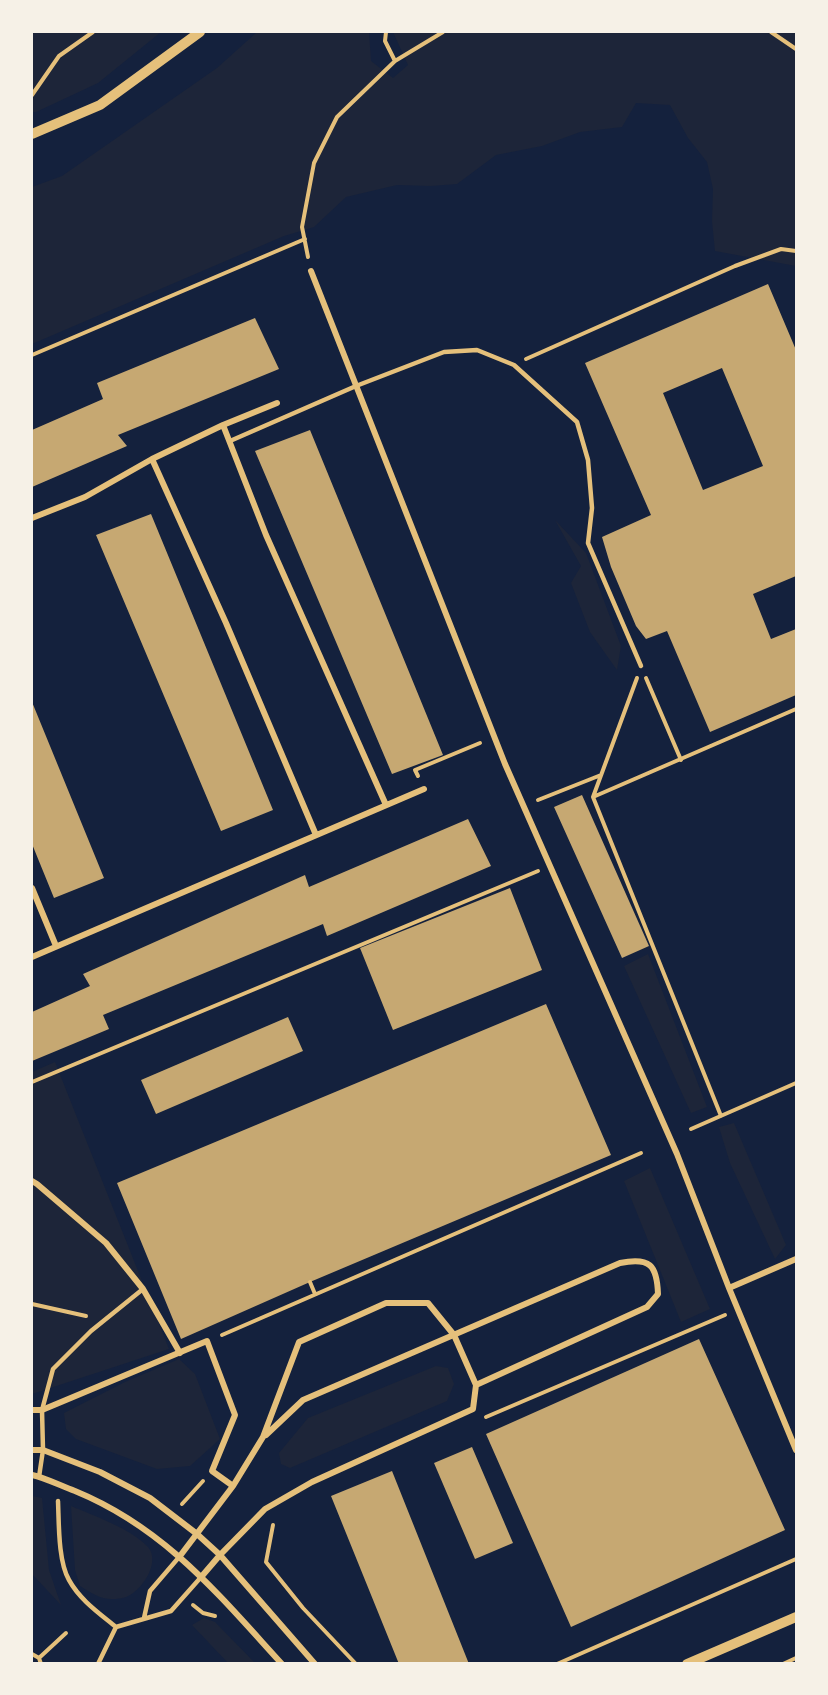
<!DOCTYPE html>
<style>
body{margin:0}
#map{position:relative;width:828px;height:1695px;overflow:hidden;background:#14213d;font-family:"Asap Condensed",sans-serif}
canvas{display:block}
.frame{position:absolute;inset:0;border:33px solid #f6f1e7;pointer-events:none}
</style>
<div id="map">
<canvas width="828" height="1695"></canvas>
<div class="frame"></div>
</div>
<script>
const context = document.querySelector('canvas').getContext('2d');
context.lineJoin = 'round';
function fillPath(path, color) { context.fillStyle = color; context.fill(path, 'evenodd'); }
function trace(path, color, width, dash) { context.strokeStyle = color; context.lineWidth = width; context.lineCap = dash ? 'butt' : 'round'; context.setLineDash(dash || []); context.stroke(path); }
const green = new Path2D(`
 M 32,32 L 161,32 L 98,83 L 36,112 L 32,112 Z
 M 257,32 L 369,32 L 371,61 L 393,78 L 408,65 L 393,32 L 796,32 L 796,266 L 715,251 L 712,221 L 713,189 L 707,162 L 688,138 L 670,105 L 636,103 L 622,127 L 580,132 L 542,146 L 496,155 L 457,184 L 431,186 L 397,185 L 346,197 L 314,227 L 284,236 L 32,344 L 32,187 L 62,176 L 217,68 Z
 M 555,520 L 586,553 L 621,646 L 617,670 L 590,632 L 571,583 L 581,566 Z
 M 648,954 L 707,1107 L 691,1113 L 624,966 Z
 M 55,1062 L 169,1349 L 32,1394 L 32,1072 Z
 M 734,1123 L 786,1245 L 775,1259 L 730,1163 L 719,1127 Z
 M 650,1168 L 710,1309 L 681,1322 L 624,1181 Z
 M 179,1359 L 195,1374 L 220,1439 L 190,1466 L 157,1469 L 76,1439 L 66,1429 L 64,1413 L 125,1382 Z
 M 436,1366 L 448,1368 L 454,1384 L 447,1401 L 290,1468 L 281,1464 L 279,1453 L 308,1418 Z
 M 32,1496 L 42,1498 L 49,1570 L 61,1605 L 32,1574 Z
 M 71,1506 C 94,1516 130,1528 148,1547 C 161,1562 142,1590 128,1596 C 125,1598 118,1599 114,1599 C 102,1600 91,1593 80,1586 L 75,1570 Z
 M 204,1618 L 215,1622 L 255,1663 L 228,1663 L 192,1625 Z`);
const building = new Path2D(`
 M 768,284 L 796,350 L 796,576 L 753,594 L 771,639 L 796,629 L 796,695 L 710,732 L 667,631 L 646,639 L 636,626 L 611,567 L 602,537 L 651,515 L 585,363 ZM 722,368 L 763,466 L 703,490 L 663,393 Z
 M 255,318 L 279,369 L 118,435 L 127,446 L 32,487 L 32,430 L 103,399 L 97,383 Z
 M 310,430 L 443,755 L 392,774 L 255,451 Z
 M 151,514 L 273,810 L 221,831 L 96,535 Z
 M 32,702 L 104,878 L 54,898 L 32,844 Z
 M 582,795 L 649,946 L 622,958 L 554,807 Z
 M 468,819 L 491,866 L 327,936 L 323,924 L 103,1015 L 109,1029 L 32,1061 L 32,1012 L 90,986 L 83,974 L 305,875 L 309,887 Z
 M 510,888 L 542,970 L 393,1030 L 360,948 Z
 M 546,1004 L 611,1155 L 310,1282 L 181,1339 L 117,1183 Z
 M 288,1017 L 303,1051 L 156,1114 L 141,1080 Z
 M 699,1339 L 785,1530 L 571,1627 L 486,1434 Z
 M 472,1447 L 513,1543 L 475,1559 L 434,1463 Z
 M 392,1471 L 394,1476 L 469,1664 L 399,1664 L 331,1496 Z`);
const path = new Path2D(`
 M 386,32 L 385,41 L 395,61
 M 771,32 L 796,49
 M 32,95 L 59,56 L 93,32
 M 308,257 L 302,227 L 314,163 L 337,117 L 395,61 L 443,32
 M 32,355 L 305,239
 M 526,359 L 735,266 L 781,249 L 796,251
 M 646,678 L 681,760
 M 418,776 L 415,770 L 480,743
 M 593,797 L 637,678
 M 538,800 L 601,775
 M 32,1082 L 538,871
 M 721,1116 L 593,797 L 796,709
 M 691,1129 L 796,1083
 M 310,1282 L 315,1294
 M 32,1304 L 86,1316
 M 222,1335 L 641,1153
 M 486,1417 L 725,1315
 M 182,1504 L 203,1481
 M 273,1525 L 266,1562 L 303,1608 L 356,1664
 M 193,1605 L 203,1613 L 215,1616
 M 32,1654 L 39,1658 L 41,1664
 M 39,1658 L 66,1633
 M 557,1664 L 796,1559
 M 783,1664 L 796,1658`);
const service = new Path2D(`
 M 230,441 L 356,386 L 444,352 L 477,350 L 514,365 L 577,422 L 588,460 L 592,508 L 588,543 L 641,666
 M 39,1477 L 43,1450 L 42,1410 L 53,1369 L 91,1331 L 143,1289
 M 58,1501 C 59,1523 58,1561 69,1580 C 80,1600 99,1613 116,1627
 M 144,1618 L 150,1591 L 180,1556
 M 98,1664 L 116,1627 L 171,1611 L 202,1576`);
const minor = new Path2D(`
 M 311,271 L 505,764 L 677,1154 L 729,1288 L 796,1450
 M 223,425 L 266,535 L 386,805
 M 152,459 L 226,623 L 316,835
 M 32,518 L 85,497 L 152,459 L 223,425 L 277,403
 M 32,888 L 56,946
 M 32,957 L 424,789
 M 32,1181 L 37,1184 L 106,1243 L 143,1289 L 180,1353
 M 729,1288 L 796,1259
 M 32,1410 L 42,1410 L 207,1341 L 235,1415 L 212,1471 L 233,1486
 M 266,1435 L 303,1400 L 620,1263 C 650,1257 657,1265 658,1294 L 647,1307 L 476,1385
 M 32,1450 L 43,1450 L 100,1472 L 150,1498 L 197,1534 L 220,1555 L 315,1664
 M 32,1475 C 46,1478 61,1486 75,1491 C 165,1528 218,1594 282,1664
 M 180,1556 L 233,1486 L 263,1437 L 299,1342 L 386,1303 L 428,1303 L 454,1335 L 476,1385 L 473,1409 L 312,1482 L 265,1509 L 220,1555 L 202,1576`);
const tertiary = new Path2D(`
 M 32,134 L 100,105 L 200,32
 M 687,1664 L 796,1617`);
fillPath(green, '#1d2539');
fillPath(building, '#c6a872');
trace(path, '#e5c07b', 4);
trace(service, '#e5c07b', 4.5);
trace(minor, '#e5c07b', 6);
trace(tertiary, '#e5c07b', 10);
</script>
